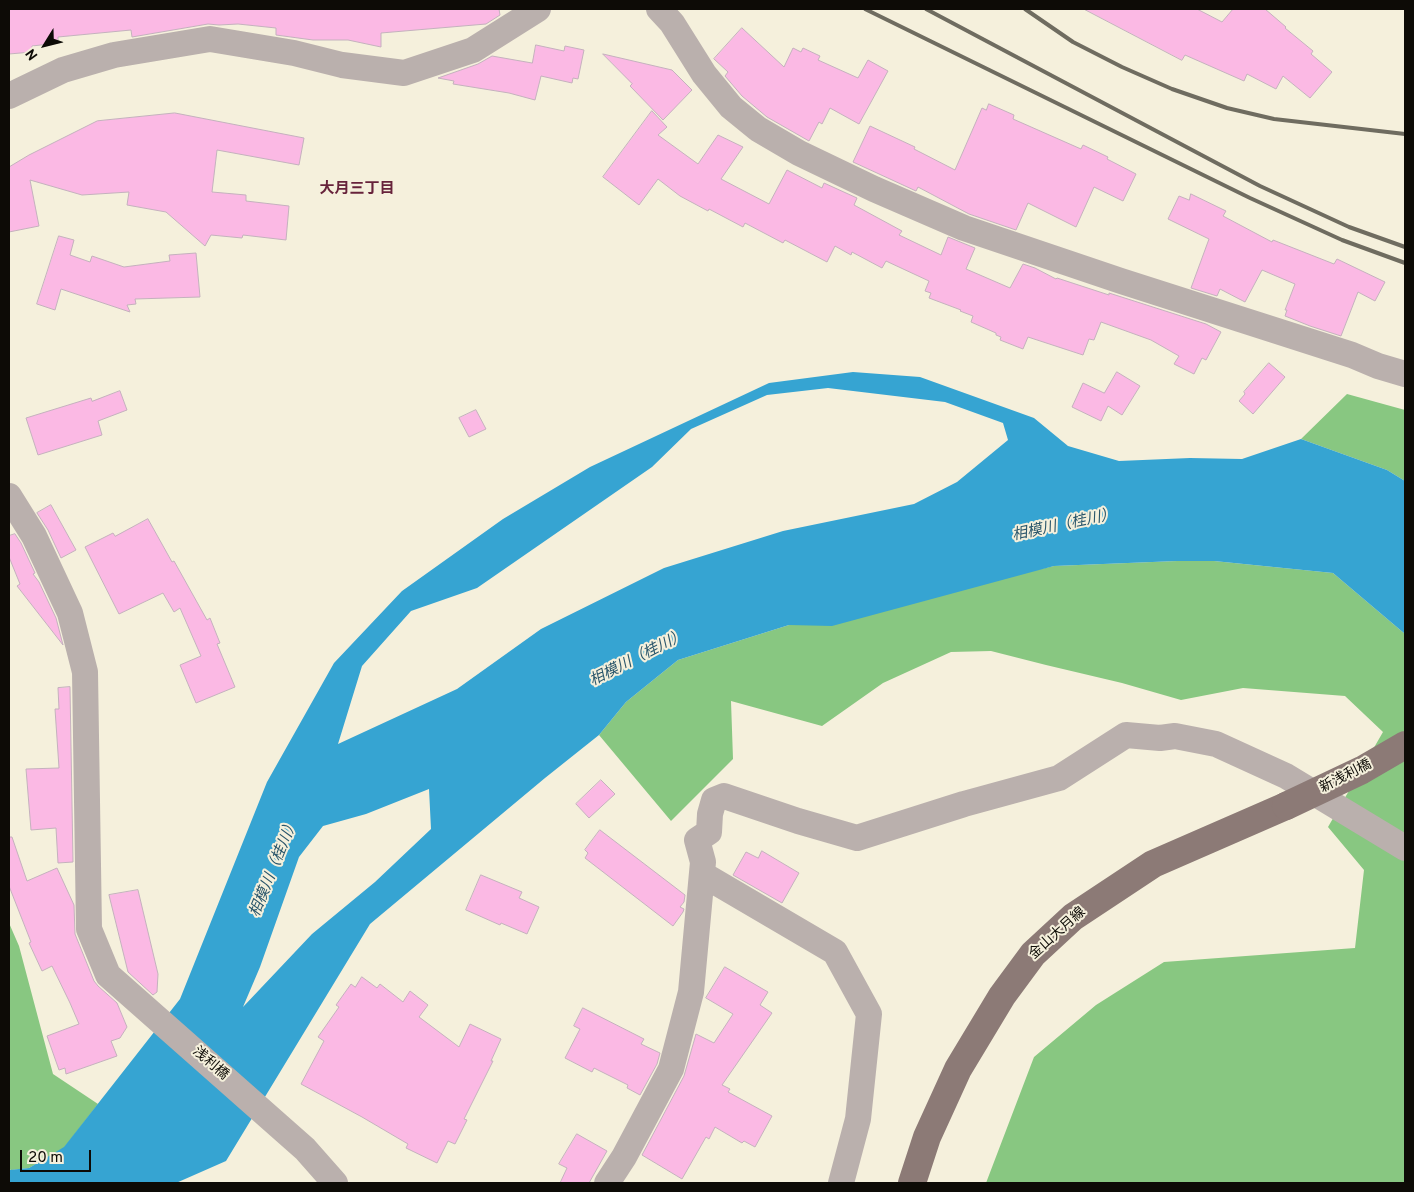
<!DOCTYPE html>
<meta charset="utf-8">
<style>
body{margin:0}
#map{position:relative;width:1414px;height:1192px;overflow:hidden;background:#f5f0dc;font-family:Overpass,sans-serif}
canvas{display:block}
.frame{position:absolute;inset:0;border:10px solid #0d0b06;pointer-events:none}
.north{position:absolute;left:20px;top:20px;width:50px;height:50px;-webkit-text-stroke:4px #f5f0dc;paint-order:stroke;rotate:234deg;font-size:14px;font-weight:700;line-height:20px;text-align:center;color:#0d0b06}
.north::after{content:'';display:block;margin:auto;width:18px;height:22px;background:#0d0b06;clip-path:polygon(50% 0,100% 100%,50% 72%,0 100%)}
.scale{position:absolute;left:20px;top:1150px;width:71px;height:22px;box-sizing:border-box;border:2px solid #0d0b06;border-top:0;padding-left:6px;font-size:15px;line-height:18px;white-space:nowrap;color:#0d0b06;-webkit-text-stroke:4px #f5f0dc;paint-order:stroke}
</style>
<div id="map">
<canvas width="1414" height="1192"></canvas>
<div class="frame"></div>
<div class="north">N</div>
<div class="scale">20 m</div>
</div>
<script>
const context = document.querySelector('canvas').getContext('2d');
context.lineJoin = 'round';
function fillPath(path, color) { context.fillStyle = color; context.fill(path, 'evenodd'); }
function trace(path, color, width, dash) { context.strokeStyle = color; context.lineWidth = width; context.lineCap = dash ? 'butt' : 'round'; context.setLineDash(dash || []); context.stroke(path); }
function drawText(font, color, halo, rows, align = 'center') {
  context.font = font + ' Overpass,"Noto Sans JP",sans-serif'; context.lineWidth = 4; context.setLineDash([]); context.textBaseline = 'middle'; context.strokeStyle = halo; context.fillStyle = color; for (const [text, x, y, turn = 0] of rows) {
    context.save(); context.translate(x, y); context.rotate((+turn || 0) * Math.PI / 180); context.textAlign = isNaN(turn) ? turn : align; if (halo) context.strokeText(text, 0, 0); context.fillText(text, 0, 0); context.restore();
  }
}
const forest = new Path2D(`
 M 1347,394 L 1405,410 L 1405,481 L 1387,470 L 1301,439 Z
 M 1177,561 L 1214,561 L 1333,573 L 1405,634 L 1405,1183 L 986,1183 L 1034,1057 L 1096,1005 L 1164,962 L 1355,948 L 1364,870 L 1328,827 L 1383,732 L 1345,696 L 1243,688 L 1181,700 L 1122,683 L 1046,665 L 991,651 L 951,652 L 883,683 L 822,726 L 731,701 L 733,759 L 671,821 L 599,735 L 626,702 L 678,660 L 789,625 L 1054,566 Z
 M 9,923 L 19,946 L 53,1074 L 98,1104 L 64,1148 L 29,1168 L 11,1170 L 9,1169 Z`);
const water = new Path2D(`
 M 853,372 L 920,377 L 1034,418 L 1068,446 L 1119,461 L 1190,458 L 1242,459 L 1301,439 L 1387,470 L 1405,481 L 1405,634 L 1333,573 L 1214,561 L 1177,561 L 1054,566 L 832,626 L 789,625 L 678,660 L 626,702 L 599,735 L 545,778 L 370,924 L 226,1161 L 176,1183 L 9,1183 L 9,1170 L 29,1168 L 64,1147 L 180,999 L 267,782 L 334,663 L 402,591 L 503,519 L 590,467 L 769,383 ZM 828,388 L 945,402 L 1003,423 L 1008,440 L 957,482 L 914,504 L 783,531 L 664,568 L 541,629 L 457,689 L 338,744 L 362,666 L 411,611 L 477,588 L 652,467 L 691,429 L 767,395 ZM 429,789 L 431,829 L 375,882 L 312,934 L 243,1007 L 260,967 L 299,857 L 323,826 L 366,814 Z`);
const building = new Path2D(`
 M 9,9 L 499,9 L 500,15 L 486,24 L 381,33 L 381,47 L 348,40 L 313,40 L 276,35 L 276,28 L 238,24 L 219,25 L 208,24 L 132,37 L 131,30 L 58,37 L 58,43 L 32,46 L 32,52 L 9,54 Z
 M 1084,9 L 1197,9 L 1222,22 L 1233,9 L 1265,9 L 1286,27 L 1285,28 L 1313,51 L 1311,54 L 1332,72 L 1310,98 L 1283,76 L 1276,89 L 1247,74 L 1244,81 L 1185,55 L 1182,60 Z
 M 742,28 L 784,67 L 793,48 L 801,52 L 803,48 L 820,56 L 818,60 L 858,78 L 868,60 L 888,71 L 859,124 L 830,108 L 822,124 L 819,122 L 809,141 L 767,117 L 742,96 L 725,76 L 728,72 L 714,59 Z
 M 536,45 L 564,51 L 565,46 L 584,50 L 578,79 L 573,78 L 572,83 L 541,76 L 535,100 L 509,93 L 453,84 L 454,81 L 438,78 L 478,64 L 492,56 L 532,63 Z
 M 603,54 L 672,70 L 692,90 L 663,120 L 630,86 L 632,84 Z
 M 989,104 L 1014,115 L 1013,119 L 1081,149 L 1083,145 L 1108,157 L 1107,159 L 1136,174 L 1123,201 L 1094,187 L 1076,227 L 1028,203 L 1016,230 L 969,214 L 918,187 L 916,191 L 853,162 L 870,126 L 915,147 L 914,149 L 955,170 L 982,108 L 986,110 Z
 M 652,111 L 667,127 L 658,135 L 698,164 L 718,135 L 743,147 L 721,179 L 769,204 L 787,170 L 822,188 L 824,183 L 857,198 L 854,205 L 902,231 L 899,235 L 941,255 L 948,237 L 975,248 L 966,269 L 1010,288 L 1023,264 L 1035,268 L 1056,279 L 1057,278 L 1109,295 L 1109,293 L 1206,324 L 1221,332 L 1206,360 L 1202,358 L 1194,374 L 1174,364 L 1179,356 L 1151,340 L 1101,322 L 1094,340 L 1089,339 L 1083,355 L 1028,337 L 1023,349 L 1000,340 L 1001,337 L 996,335 L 996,333 L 971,322 L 973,316 L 960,311 L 961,310 L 929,298 L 931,293 L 925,291 L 929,281 L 886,261 L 882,268 L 852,252 L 851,255 L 835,246 L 827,262 L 785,240 L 783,243 L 745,223 L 743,227 L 709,209 L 708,211 L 680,196 L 658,179 L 639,205 L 603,177 Z
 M 175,113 L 304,138 L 299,165 L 217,150 L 212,192 L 246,195 L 246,201 L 289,206 L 286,240 L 243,235 L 242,238 L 211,235 L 205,246 L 166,212 L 127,205 L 129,192 L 82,195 L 30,180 L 39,226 L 9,232 L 9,167 L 29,155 L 97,121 Z
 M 1191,194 L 1226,211 L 1223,216 L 1272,242 L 1273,240 L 1334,264 L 1337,259 L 1385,282 L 1375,301 L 1358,292 L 1341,336 L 1310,326 L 1285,316 L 1287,310 L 1285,310 L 1295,284 L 1262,270 L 1245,302 L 1220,289 L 1217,296 L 1191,288 L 1209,239 L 1168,219 L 1179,196 L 1189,200 Z
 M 59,236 L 74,240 L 70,255 L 90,262 L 92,256 L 124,267 L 170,261 L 169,255 L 196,253 L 200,297 L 135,299 L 136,304 L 127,305 L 130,312 L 61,289 L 55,310 L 37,304 Z
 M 1269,363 L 1285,377 L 1253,414 L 1239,401 L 1245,394 L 1244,392 Z
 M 1117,372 L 1140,386 L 1122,415 L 1108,406 L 1101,421 L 1072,407 L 1083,383 L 1104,393 Z
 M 120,391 L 127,410 L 98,421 L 102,435 L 38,455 L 26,418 L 91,398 L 92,401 Z
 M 476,410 L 486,429 L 469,437 L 459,418 Z
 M 51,505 L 76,550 L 61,558 L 48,530 L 37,513 Z
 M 148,519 L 172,562 L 174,561 L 207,620 L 210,618 L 220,643 L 217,644 L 235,687 L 196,703 L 180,665 L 201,656 L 180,608 L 174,612 L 163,593 L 119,614 L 85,547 L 113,533 L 115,536 Z
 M 15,534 L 21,543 L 35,573 L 33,574 L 39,582 L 56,618 L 63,645 L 17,586 L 20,584 L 9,557 L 9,536 Z
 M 70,687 L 73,862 L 58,863 L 56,828 L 31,830 L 26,769 L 59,768 L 55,709 L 59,709 L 58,688 Z
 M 601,780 L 615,794 L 589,818 L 576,804 Z
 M 600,830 L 685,895 L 684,902 L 680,907 L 684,909 L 683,912 L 673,926 L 585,858 L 588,853 L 585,850 Z
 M 9,837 L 12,837 L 27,881 L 57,868 L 74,905 L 75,934 L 94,981 L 98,986 L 117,1003 L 127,1027 L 120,1038 L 111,1041 L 117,1056 L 66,1074 L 65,1068 L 59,1070 L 47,1036 L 79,1024 L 70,1003 L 52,966 L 42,971 L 29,943 L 31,942 L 9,886 Z
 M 762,851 L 799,873 L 782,903 L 733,875 L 746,852 L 758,858 Z
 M 481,875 L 522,892 L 519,898 L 539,907 L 527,934 L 501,923 L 500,925 L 466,910 Z
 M 138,890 L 158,974 L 157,992 L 153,995 L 128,972 L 109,895 Z
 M 725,967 L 768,992 L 760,1005 L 772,1013 L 722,1085 L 730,1089 L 728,1092 L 772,1116 L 755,1147 L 744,1141 L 742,1143 L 715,1127 L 709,1139 L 706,1137 L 682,1179 L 642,1155 L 684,1076 L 696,1034 L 714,1043 L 733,1014 L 706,998 Z
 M 362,977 L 377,988 L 380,984 L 403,1002 L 410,991 L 428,1005 L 419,1017 L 459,1047 L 470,1024 L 501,1039 L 491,1061 L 493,1061 L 464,1119 L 467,1120 L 455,1144 L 448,1141 L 437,1163 L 406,1148 L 408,1144 L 362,1117 L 301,1084 L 324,1041 L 318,1037 L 339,1007 L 336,1005 L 351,984 L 355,987 Z
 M 583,1008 L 644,1039 L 641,1044 L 660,1053 L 657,1064 L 640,1095 L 627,1088 L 628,1085 L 594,1068 L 592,1072 L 565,1058 L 580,1029 L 574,1026 Z
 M 577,1134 L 607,1151 L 589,1183 L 560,1183 L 567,1168 L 559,1164 Z`);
const minor = new Path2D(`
 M 659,9 L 672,23 L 704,74 L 731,107 L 758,129 L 799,153 L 874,189 L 964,228 L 1121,281 L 1352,355 L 1378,366 L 1405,374
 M 9,96 L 63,70 L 114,55 L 210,39 L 294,53 L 342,65 L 404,73 L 473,50 L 538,9
 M 9,496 L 34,536 L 70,613 L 85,672 L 89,929 L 108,975 L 305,1149 L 335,1183
 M 702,874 L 835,952 L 869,1014 L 858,1119 L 841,1183
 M 607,1183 L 624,1157 L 671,1069 L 691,992 L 703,862 L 697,840 L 709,832 L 710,814 L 714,800 L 724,796 L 798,821 L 857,838 L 964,804 L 1059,778 L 1126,735 L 1160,738 L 1175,736 L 1216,744 L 1286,776 L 1405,848`);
const major = new Path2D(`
 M 912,1183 L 927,1137 L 958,1069 L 1002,996 L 1033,954 L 1073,917 L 1153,864 L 1286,806`);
const rail = new Path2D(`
 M 865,9 L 1250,198 L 1342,240 L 1405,263
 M 926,9 L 1260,186 L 1349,227 L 1405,247
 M 1025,9 L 1073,42 L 1122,67 L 1172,89 L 1227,108 L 1274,119 L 1405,134`);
const majorBridge = new Path2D(`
 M 1286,806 L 1362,770 L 1405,745`);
const streetNames = [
 ["新浅利橋",1346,777,-27],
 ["金山大月線",1058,934,-42],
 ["浅利橋",210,1064,41]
];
const neighbourhoodNames = [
 ["大月三丁目",357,190]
];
const waterNames = [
 ["相模川（桂川）",1064,526,-12],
 ["相模川（桂川）",638,659,-27],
 ["相模川（桂川）",275,868,-68]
];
fillPath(forest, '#88c781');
fillPath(water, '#36a4d2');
fillPath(building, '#fbb9e4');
trace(building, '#c4b1bd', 1);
trace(minor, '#bab0ad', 26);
trace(major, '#8c7a76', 28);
trace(rail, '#6f6c60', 4);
trace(majorBridge, '#8c7a76', 28);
drawText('14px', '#0d0b06', '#f5f0dc', streetNames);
drawText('bold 15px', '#67233b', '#f5f0dc', neighbourhoodNames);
drawText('italic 15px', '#2a566b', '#f5f0dc', waterNames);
</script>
